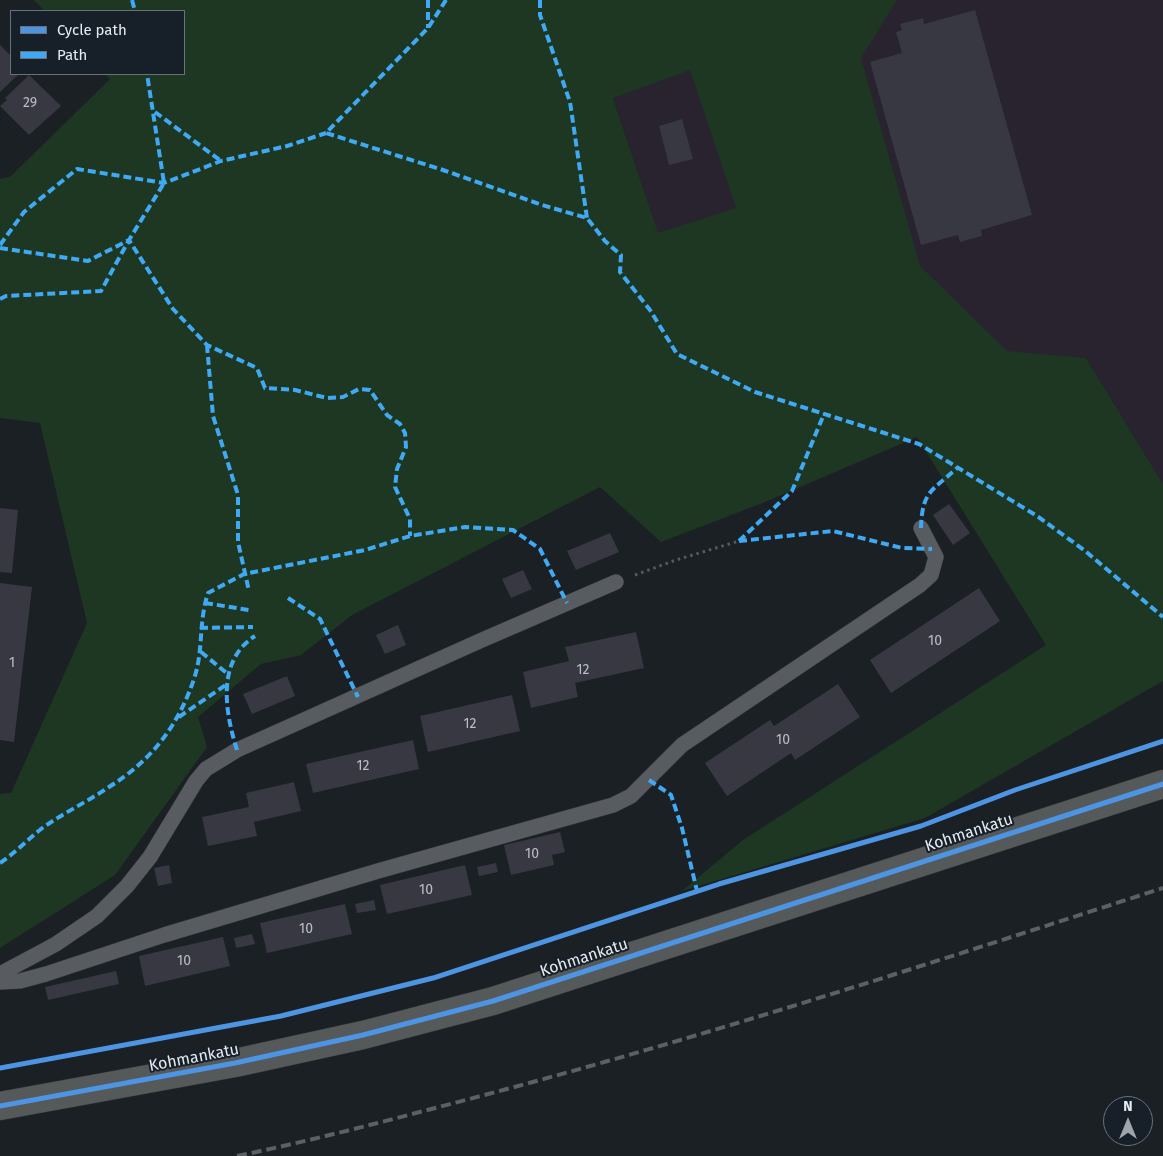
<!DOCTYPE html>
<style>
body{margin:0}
#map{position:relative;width:1163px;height:1156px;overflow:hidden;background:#1b2024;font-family:"Fira Sans",sans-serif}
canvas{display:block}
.legend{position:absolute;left:10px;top:10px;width:175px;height:65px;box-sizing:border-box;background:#172028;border:1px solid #6a7279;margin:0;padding:6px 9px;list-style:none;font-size:15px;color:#e6ecf2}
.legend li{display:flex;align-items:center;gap:10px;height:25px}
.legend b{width:25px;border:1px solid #6a7279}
.north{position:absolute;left:1103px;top:1096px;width:50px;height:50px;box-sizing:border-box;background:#172028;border:1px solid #6a7279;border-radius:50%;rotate:0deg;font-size:14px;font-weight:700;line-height:20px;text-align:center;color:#e6ecf2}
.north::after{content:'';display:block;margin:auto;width:18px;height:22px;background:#9fa5aa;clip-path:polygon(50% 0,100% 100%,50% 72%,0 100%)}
</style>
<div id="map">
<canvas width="1163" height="1156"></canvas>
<ul class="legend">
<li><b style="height:6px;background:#4d94e3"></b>Cycle path</li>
<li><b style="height:6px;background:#3fa9f5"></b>Path</li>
</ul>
<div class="north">N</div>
</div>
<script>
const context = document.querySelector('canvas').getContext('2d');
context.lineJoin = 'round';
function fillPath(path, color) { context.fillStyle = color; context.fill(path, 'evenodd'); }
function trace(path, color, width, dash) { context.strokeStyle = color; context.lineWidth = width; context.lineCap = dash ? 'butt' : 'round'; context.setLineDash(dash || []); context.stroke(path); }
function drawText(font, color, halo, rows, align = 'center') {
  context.font = font + ' "Fira Sans",sans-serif'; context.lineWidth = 4; context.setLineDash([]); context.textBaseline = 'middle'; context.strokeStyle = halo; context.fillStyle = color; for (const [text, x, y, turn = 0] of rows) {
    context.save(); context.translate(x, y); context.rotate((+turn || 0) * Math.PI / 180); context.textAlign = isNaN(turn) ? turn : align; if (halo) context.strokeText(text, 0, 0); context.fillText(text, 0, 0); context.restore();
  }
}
const commercial = new Path2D(`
 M 581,0 L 1163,0 L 1163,484 L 1086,358 L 699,359 Z`);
const green = new Path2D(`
 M 34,0 L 897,0 L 861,58 L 920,266 L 1007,351 L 1086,358 L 1163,484 L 1163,681 L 925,818 L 682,891 L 743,840 L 1046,645 L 917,437 L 765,502 L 661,542 L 600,487 L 352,615 L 301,655 L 261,664 L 198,717 L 207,747 L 115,875 L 0,948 L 0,794 L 11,793 L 87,623 L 40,423 L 0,418 L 0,179 L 10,177 L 110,79 L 105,74 L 184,74 L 184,11 L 45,11 ZM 690,70 L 736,208 L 658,233 L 613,98 Z`);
const building = new Path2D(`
 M 975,10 L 1032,215 L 981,230 L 982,236 L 960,242 L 958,235 L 921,245 L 870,62 L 902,53 L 896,32 L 902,30 L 900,24 L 923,18 L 924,24 Z
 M 0,45 L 11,56 L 11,74 L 19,74 L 0,92 Z
 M 29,75 L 61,106 L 29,135 L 0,106 L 7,100 L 5,98 Z
 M 682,119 L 693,159 L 669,165 L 659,126 Z
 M 949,504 L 970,533 L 953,545 L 933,515 Z
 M 0,508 L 18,510 L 12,573 L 0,572 Z
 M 610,533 L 619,552 L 576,570 L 567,551 Z
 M 523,570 L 532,589 L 511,598 L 502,579 Z
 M 0,583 L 32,587 L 14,742 L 0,740 Z
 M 979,588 L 1000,621 L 891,693 L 870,660 Z
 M 398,625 L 406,645 L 385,654 L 376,635 Z
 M 636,632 L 644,668 L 575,683 L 578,697 L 531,708 L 523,672 L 569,661 L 565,647 Z
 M 287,676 L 295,696 L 252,714 L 243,694 Z
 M 838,684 L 860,717 L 795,760 L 791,753 L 727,796 L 705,763 L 770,720 L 774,726 Z
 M 512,695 L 520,731 L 428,752 L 420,716 Z
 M 413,740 L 419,769 L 313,793 L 306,764 Z
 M 294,782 L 301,811 L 254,822 L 257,836 L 208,846 L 202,817 L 249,807 L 246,793 Z
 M 560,832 L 565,852 L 552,855 L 554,865 L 511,875 L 504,845 Z
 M 496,863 L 498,872 L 479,876 L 477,867 Z
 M 169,865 L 172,883 L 158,886 L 154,868 Z
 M 465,865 L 472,895 L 387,914 L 380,885 Z
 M 374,900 L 376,910 L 357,913 L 355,904 Z
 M 345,904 L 352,934 L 267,953 L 260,923 Z
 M 252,934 L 255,944 L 236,948 L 234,938 Z
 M 223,937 L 230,966 L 145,986 L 139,956 Z
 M 116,971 L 119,984 L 48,1000 L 45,987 Z`);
const path = new Path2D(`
 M 635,575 L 676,560 L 739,541`);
const lane = new Path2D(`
 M 0,974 L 56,944 L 97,916 L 127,886 L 150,857 L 196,781 L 206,769 L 237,750 L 482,640 L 616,582
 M 0,982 L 20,981 L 46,974 L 164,935 L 378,871 L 613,805 L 631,796 L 682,745 L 920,585 L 931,575 L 936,557 L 921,528`);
const secondary = new Path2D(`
 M 0,1106 L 235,1063 L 363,1035 L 493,1001 L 1163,784`);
const rail = new Path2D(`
 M 237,1156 C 310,1141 382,1122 454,1103 C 693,1041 928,964 1163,888`);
const quiet = new Path2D(`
 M 132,0 L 135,11
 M 428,0 L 428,28
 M 446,0 L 428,28 L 326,133 L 443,170 L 542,205 L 587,218 L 605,241 L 621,255 L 620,272 L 650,310 L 677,354 L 755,392 L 919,444 L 1037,516 L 1084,550 L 1163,617
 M 540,0 L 540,15 L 570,102 L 587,218
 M 155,112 L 221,161
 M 0,245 L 24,212 L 77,169 L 164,183 L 221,161 L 287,146 L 326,133
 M 0,248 L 88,261 L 129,240 L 164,183 L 147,74
 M 0,299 L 6,296 L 101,291 L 129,240 L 173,309 L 207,345 L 257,368 L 265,388 L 295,390 L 327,398 L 343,397 L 359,389 L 370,390 L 387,415 L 400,424 L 405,433 L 406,447 L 397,469 L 395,487 L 410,519 L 410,536
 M 207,345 L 213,416 L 238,495 L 238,542 L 249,591
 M 921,528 C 922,491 932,491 957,468
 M 739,541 L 833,531 L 902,548 L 932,549
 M 739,541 L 792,491 L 824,414
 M 288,598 L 320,619 L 358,697
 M 205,603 L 249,610
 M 200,628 L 253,627
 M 201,652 L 229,675
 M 179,717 L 227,684
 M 237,750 C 225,712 216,661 255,636
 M 649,780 L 671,795 L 682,828 L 697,891
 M 0,863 C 15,853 27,840 41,829 C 63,813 87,802 109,787 C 152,760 178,726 194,679 C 204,649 198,624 208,593 L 244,574 L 365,550 L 410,536 L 465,527 L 513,530 L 540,549 L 567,603`);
const cycleway = new Path2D(`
 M 0,1068 L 281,1016 L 433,978 L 719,884 L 921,826 L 1015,790 L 1163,741
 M 0,1106 L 235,1063 L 363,1035 L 493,1001 L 1163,784`);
const numberNames = [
 ["29",30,103],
 ["10",935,641],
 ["1",12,663],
 ["12",583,670],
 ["12",470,724],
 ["10",783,740],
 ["12",363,766],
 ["10",532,854],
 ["10",426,890],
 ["10",306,929],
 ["10",184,961]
];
const streetNames = [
 ["Kohmankatu",969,833,-18],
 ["Kohmankatu",584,958,-18],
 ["Kohmankatu",194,1058,-11]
];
fillPath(commercial, '#29222f');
fillPath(green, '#1d3723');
fillPath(building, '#373842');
trace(lane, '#373b3e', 16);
trace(secondary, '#373b3e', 29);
trace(path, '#565a5d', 3, [2.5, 4]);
trace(lane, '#585c60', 15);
trace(secondary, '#56595a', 28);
trace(rail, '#5c6063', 4, [10, 5]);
trace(quiet, '#3fa9f5', 4, [8, 4]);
trace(cycleway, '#4d94e3', 5);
drawText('14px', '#babfc6', null, numberNames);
drawText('16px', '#e6ecf2', '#172028', streetNames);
</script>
